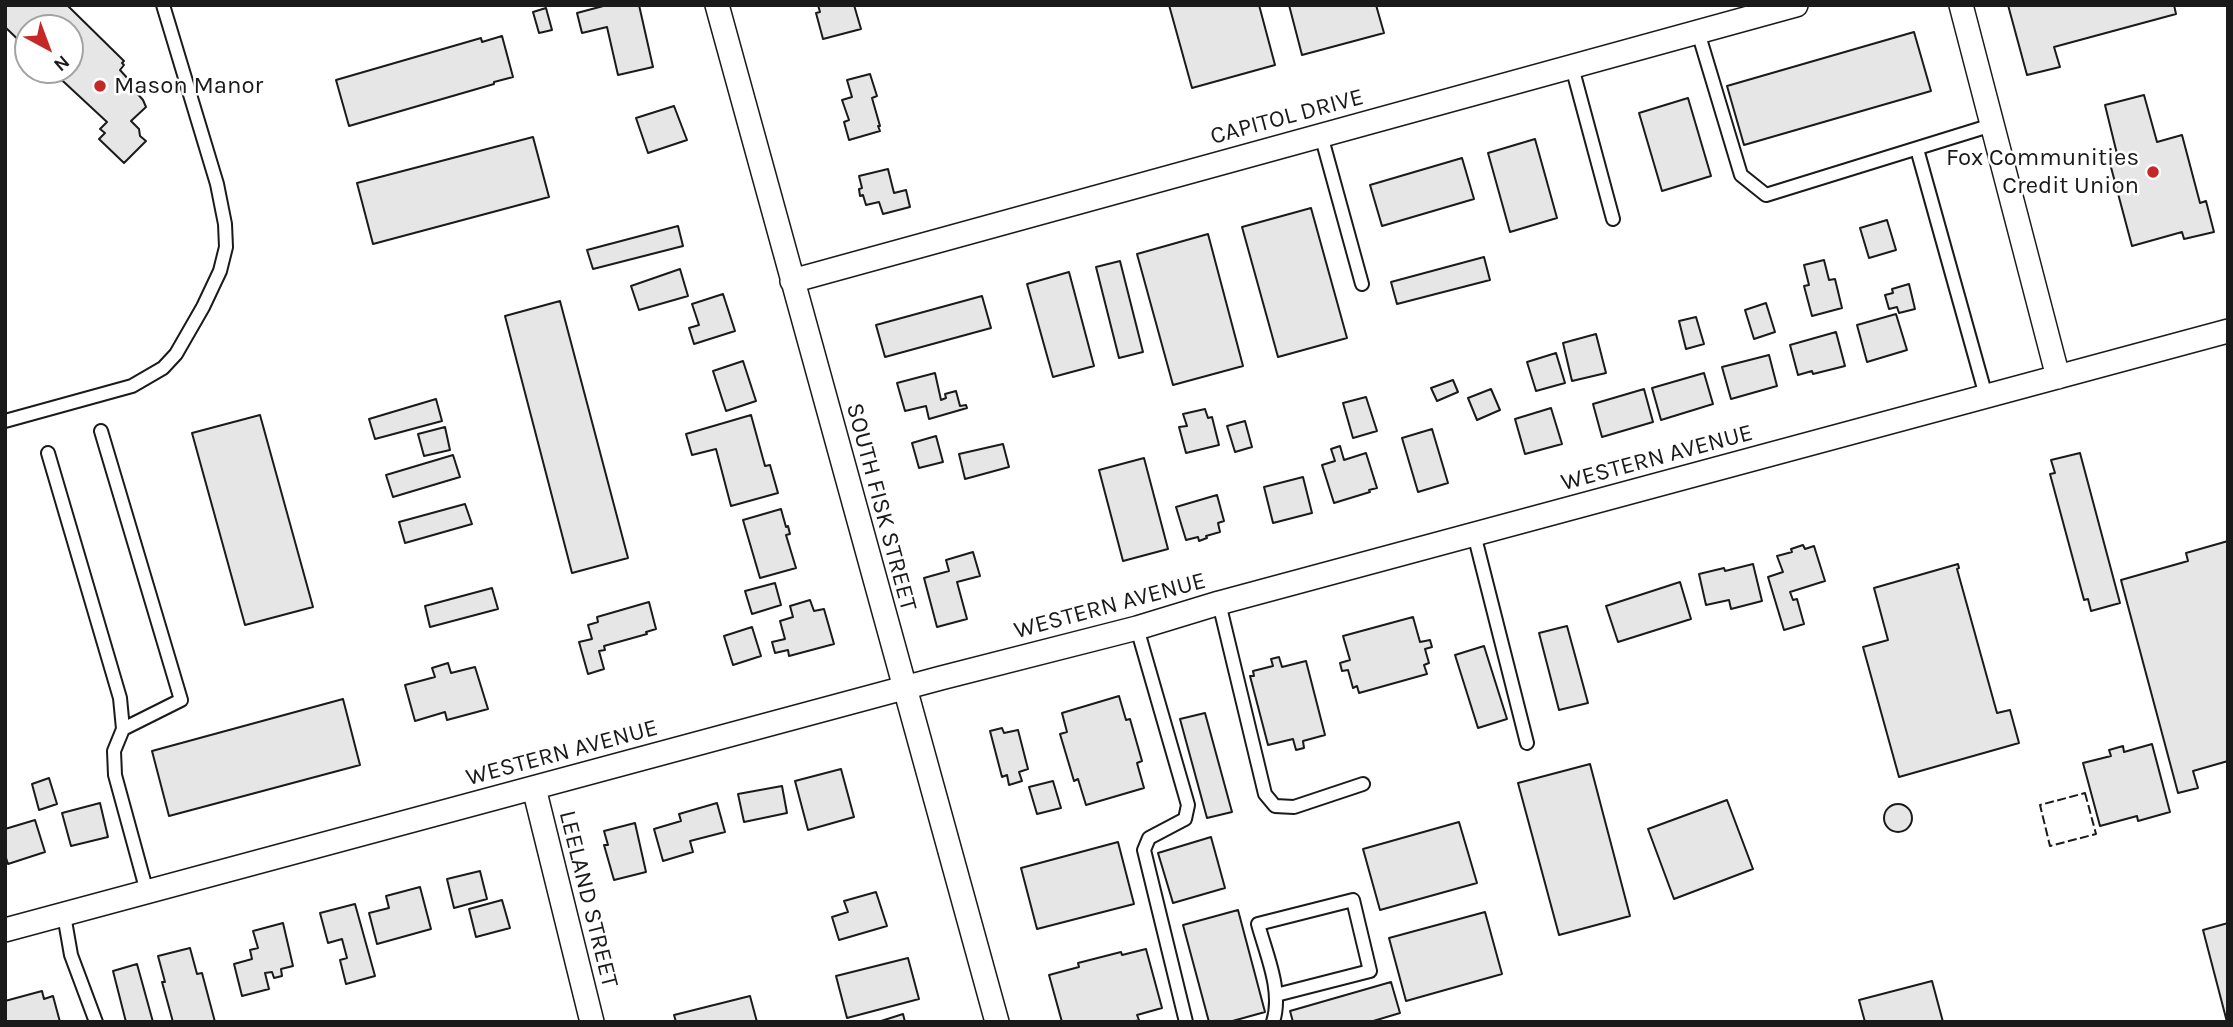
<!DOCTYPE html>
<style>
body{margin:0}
#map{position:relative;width:2233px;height:1027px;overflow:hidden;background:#fff;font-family:Karla,sans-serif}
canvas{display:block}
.frame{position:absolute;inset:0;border:7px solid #1a1a1a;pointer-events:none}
.north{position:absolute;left:14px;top:14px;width:70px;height:70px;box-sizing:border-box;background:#fff;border:2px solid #a3a3a3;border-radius:50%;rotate:139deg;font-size:19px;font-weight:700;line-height:28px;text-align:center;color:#1a1a1a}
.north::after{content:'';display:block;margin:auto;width:24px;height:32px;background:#c62828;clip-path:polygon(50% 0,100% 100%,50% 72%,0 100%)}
</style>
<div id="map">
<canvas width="2233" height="1027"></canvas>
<div class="frame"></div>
<div class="north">N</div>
</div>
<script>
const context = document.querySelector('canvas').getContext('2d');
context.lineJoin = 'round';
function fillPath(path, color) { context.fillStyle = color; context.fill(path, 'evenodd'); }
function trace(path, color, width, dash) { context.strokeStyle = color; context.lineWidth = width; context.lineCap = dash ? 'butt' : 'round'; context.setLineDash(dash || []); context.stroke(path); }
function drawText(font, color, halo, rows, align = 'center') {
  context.font = font + ' Karla,sans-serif'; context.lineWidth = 5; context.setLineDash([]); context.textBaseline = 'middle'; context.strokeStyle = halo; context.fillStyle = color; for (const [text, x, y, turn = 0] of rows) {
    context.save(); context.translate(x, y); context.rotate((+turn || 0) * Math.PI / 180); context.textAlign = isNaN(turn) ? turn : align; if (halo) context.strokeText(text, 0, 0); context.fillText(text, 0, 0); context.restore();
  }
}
const building = new Path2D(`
 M 5,5 L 67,5 L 124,61 L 122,63 L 124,65 L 120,70 L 129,80 L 127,82 L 137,90 L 135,91 L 143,100 L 146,107 L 131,121 L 139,129 L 140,136 L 146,141 L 124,163 L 99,139 L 105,133 L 100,129 L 107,122 L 51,70 L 70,70 L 70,28 L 28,28 L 28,49 L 5,27 Z
 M 607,5 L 639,5 L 653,67 L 618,75 L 607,27 L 582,33 L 577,13 Z
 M 818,5 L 854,5 L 861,29 L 823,39 L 816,13 L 820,12 Z
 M 1169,5 L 1259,5 L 1275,65 L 1192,88 Z
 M 1289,5 L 1376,5 L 1384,33 L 1302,55 Z
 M 2008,5 L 2174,5 L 2176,14 L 2054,47 L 2060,67 L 2027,75 Z
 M 546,8 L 552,30 L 539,33 L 533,12 Z
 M 1914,32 L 1931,91 L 1744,145 L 1727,86 Z
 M 502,36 L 513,77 L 494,82 L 494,84 L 349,126 L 336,80 L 481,38 L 482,42 Z
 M 870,74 L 877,96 L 872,98 L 880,126 L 878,126 L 880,131 L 849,140 L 844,122 L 849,120 L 842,100 L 852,97 L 847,80 Z
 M 2144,95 L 2157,142 L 2182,135 L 2200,203 L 2206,201 L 2214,232 L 2184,239 L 2182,232 L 2132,246 L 2108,156 L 2117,154 L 2105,105 Z
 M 1688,98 L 1711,176 L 1662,191 L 1639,113 Z
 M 674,106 L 687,140 L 648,153 L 636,118 Z
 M 533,137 L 549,197 L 373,244 L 357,183 Z
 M 1535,139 L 1557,218 L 1510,232 L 1488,153 Z
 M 1462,158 L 1474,199 L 1382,226 L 1370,185 Z
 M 888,169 L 894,193 L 906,190 L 910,207 L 883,214 L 879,202 L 866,205 L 863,195 L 860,196 L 859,189 L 862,188 L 859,176 Z
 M 1311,208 L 1347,338 L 1278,357 L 1242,227 Z
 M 1887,220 L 1896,250 L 1869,258 L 1860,228 Z
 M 678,226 L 683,246 L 593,269 L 587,250 Z
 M 1208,234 L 1243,366 L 1173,385 L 1137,254 Z
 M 1484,257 L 1490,280 L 1397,304 L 1391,282 Z
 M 1824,260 L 1829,280 L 1835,279 L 1842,308 L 1812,316 L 1804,286 L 1809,285 L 1804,265 Z
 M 1120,261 L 1143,352 L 1119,358 L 1096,267 Z
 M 680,269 L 688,296 L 639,310 L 631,286 Z
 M 1069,272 L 1094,366 L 1053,377 L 1027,284 Z
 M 1909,284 L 1915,309 L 1899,313 L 1897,307 L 1889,309 L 1885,295 L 1893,293 L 1892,289 Z
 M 723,294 L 735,331 L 694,344 L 689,328 L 699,325 L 692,304 Z
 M 982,296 L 991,328 L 885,357 L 876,325 Z
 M 560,301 L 628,558 L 572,573 L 505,316 Z
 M 1766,303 L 1775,332 L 1754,339 L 1745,310 Z
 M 1896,314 L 1907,350 L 1867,362 L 1857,325 Z
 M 1696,317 L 1704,344 L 1686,349 L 1679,321 Z
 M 1836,332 L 1845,366 L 1813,374 L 1812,371 L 1798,375 L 1790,345 Z
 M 1596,334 L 1606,373 L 1572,381 L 1563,343 Z
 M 1556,353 L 1565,383 L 1536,391 L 1527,362 Z
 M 1769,355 L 1777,386 L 1731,399 L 1722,367 Z
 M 743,361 L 756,401 L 726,411 L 713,371 Z
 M 935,373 L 941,400 L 946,398 L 945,394 L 956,391 L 960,406 L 966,405 L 967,408 L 929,419 L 926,406 L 905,411 L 897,383 Z
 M 1704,373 L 1713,404 L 1661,420 L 1652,388 Z
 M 1453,380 L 1458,392 L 1437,401 L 1431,388 Z
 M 1491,389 L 1500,410 L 1477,420 L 1468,398 Z
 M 1644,389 L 1653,422 L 1602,437 L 1593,404 Z
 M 1366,397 L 1377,431 L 1353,438 L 1343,403 Z
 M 436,399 L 442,421 L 375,439 L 369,419 Z
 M 1551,408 L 1562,444 L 1525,454 L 1515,419 Z
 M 1205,409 L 1208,418 L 1212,417 L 1219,445 L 1186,453 L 1179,427 L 1187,426 L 1183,414 Z
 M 260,415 L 313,607 L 245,625 L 192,433 Z
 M 751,415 L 765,466 L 770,465 L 778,493 L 731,506 L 716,449 L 692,455 L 686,434 Z
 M 1245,421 L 1252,447 L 1235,452 L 1227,426 Z
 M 445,427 L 450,450 L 424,456 L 418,434 Z
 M 1432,429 L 1448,483 L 1418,492 L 1402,438 Z
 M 936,436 L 943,462 L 919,468 L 912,443 Z
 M 1003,444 L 1009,467 L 965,479 L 959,454 Z
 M 1340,446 L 1344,460 L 1366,453 L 1377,488 L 1369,490 L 1370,492 L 1334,503 L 1322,465 L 1335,461 L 1331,449 Z
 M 2080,453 L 2120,603 L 2091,611 L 2088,599 L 2084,600 L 2050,474 L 2055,473 L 2051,460 Z
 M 453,455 L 460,477 L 393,497 L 386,475 Z
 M 1144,458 L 1168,549 L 1123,561 L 1099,470 Z
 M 1303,477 L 1312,513 L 1273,523 L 1264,487 Z
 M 1217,495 L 1224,521 L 1218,523 L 1220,532 L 1206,536 L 1207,538 L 1199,541 L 1198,537 L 1186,540 L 1176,507 Z
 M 465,504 L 472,524 L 405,543 L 399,522 Z
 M 781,509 L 786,527 L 788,526 L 790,534 L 786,535 L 796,568 L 760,578 L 743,520 Z
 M 2228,541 L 2228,761 L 2193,771 L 2198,788 L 2178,793 L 2121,580 L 2188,561 L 2186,553 Z
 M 1803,545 L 1805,549 L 1814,546 L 1825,581 L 1790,592 L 1793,600 L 1797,599 L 1804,624 L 1784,630 L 1768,577 L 1783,572 L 1777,556 L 1792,552 L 1791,549 Z
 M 973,552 L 980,576 L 957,582 L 967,619 L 937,627 L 924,578 L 949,571 L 946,560 Z
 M 1753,564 L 1762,601 L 1731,609 L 1729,600 L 1706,605 L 1699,574 L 1724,568 L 1725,571 Z
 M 1958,564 L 1959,568 L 1957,569 L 1997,713 L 2010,710 L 2019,743 L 1899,777 L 1863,647 L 1888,640 L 1874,588 Z
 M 1680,582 L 1691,619 L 1618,642 L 1606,606 Z
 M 775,583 L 781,605 L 752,614 L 745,591 Z
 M 492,588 L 498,609 L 430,627 L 425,606 Z
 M 810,600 L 814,611 L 824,609 L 834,644 L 789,656 L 788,650 L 775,653 L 772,642 L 785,639 L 780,621 L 793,617 L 790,606 Z
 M 649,602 L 656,629 L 646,632 L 647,634 L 604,646 L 605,650 L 599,651 L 604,669 L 588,674 L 579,642 L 592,639 L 588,625 L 598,622 L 597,617 Z
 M 1413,617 L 1420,642 L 1430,640 L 1432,647 L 1425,649 L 1429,663 L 1424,665 L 1427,674 L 1359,693 L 1357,686 L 1353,688 L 1348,670 L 1342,671 L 1340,663 L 1350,660 L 1343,636 Z
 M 1567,626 L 1588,703 L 1559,710 L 1539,633 Z
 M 752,627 L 761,656 L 733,665 L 724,636 Z
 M 1484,646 L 1507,719 L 1478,728 L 1455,655 Z
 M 1279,657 L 1282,667 L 1306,661 L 1325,735 L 1303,741 L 1304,748 L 1296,750 L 1293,739 L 1268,745 L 1250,676 L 1254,676 L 1253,671 L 1273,666 L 1271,659 Z
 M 448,663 L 451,673 L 475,667 L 488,709 L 447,720 L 445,712 L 415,721 L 405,685 L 435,677 L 432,668 Z
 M 1119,696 L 1126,720 L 1130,719 L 1142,761 L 1137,763 L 1144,788 L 1086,805 L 1078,779 L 1074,781 L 1060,734 L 1067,732 L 1062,713 Z
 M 343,699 L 360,765 L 169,816 L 152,751 Z
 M 1205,713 L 1232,812 L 1207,818 L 1180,719 Z
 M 1002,728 L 1004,733 L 1018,730 L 1028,769 L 1019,772 L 1022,781 L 1009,785 L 1007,775 L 1002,777 L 990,731 Z
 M 2152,744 L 2170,812 L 2138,821 L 2137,816 L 2100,826 L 2083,763 L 2111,756 L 2109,750 L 2123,746 L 2124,752 Z
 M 1590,764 L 1630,916 L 1559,935 L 1518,783 Z
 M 841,769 L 854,817 L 808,830 L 795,781 Z
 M 49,778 L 57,804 L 39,810 L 32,784 Z
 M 1053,781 L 1061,808 L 1037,814 L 1029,787 Z
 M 782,786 L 787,813 L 744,822 L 738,794 Z
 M 1727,800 L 1753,869 L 1674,899 L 1648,829 Z
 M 100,803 L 108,837 L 71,846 L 62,813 Z
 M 717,803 L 725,832 L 690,841 L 693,852 L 663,861 L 654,829 L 681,821 L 679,814 Z
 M1884 818a14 14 0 1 1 28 0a14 14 0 1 1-28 0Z
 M 35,820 L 45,852 L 8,864 L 5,855 L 5,829 Z
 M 1459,822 L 1477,883 L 1380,910 L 1363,849 Z
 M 635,823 L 646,872 L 614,880 L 604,845 L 608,845 L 604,831 Z
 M 1211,837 L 1225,888 L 1173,903 L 1158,853 Z
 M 1118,842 L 1134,904 L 1037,929 L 1021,868 Z
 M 480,871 L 487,899 L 454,908 L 447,879 Z
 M 420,887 L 431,929 L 377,944 L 369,913 L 389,908 L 386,896 Z
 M 876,892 L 887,926 L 839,940 L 832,917 L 848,912 L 844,901 Z
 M 502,900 L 510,928 L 476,937 L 469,909 Z
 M 355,904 L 375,976 L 346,984 L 340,960 L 347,958 L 342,939 L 328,943 L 320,913 Z
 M 1238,910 L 1265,1012 L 1229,1022 L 1209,1022 L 1183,925 Z
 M 1485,912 L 1502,974 L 1406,1001 L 1389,938 Z
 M 283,923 L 293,966 L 281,969 L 282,976 L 274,978 L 272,972 L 265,973 L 269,989 L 242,996 L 234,964 L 252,959 L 250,950 L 258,948 L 253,931 Z
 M 2228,923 L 2228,1022 L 2227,1022 L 2203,930 Z
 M 190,948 L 197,974 L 202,973 L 215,1022 L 173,1022 L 162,982 L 165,982 L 158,956 Z
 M 1146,949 L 1162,1008 L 1137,1015 L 1139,1020 L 1132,1022 L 1062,1022 L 1049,975 L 1079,967 L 1078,963 L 1121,952 L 1122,955 Z
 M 908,958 L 919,999 L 847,1018 L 836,976 Z
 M 137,964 L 153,1022 L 126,1022 L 113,971 Z
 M 1932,981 L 1943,1022 L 1865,1022 L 1859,1000 Z
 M 1391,982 L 1400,1013 L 1370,1022 L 1293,1022 L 1290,1011 Z
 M 42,991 L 44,999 L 53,996 L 60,1022 L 5,1022 L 5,1001 Z
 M 750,996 L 757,1022 L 676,1022 L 674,1015 Z
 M 903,1014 L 905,1022 L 878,1022 Z`);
const service = new Path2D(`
 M 1698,32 L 1741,175 L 1766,195 L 1992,125
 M 1572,67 L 1613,219
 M 1321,135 L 1362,284
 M 1917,149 L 1986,396
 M 5,421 L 132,386 L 163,368 L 176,354 L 203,307 L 220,271 L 226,247 L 225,224 L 217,184 L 163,5
 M 101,431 L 181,700 L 123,729
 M 48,453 L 120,698 L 123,729 L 114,751 L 115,775 L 147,892
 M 1474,534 L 1527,743
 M 1219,603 L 1265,794 L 1275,806 L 1294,807 L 1363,784
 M 1137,628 L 1188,805 L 1185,819 L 1149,838 L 1144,850 L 1186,1022
 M 64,915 L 71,955 L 96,1022
 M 1273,1022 C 1283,991 1266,954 1258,924 L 1353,900 L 1370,971 L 1276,995`);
const minor = new Path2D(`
 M 717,5 L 997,1022
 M 1961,5 L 2058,377
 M 792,281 L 1796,5
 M 534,788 L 592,1022
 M 5,930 L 941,678 L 1137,628 L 1219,603 L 2228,331`);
const fence = new Path2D(`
 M 2085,793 L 2096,834 L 2050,846 L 2040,805 Z`);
const markers = [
 [100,86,7,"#c62828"],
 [2153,172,7,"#c62828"]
];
const poiNames = [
 ["Mason Manor",114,86],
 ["Fox Communities",2139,158,"right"],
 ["Credit Union",2139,186,"right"]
];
const streetNames = [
 ["CAPITOL DRIVE",1287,117,-15],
 ["WESTERN AVENUE",1657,458,-15],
 ["SOUTH FISK STREET",881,507,75],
 ["WESTERN AVENUE",1110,606,-15],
 ["WESTERN AVENUE",562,753,-15],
 ["LEELAND STREET",588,899,76]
];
fillPath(building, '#e6e6e6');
trace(building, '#1a1a1a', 2);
trace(service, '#1a1a1a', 16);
trace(minor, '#1a1a1a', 26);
trace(service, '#fff', 12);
trace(minor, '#fff', 23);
trace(fence, '#1a1a1a', 2, [9, 3.5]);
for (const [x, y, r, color] of markers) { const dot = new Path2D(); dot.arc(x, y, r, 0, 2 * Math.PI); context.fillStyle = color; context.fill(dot); trace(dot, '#fff', 2.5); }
drawText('24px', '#1a1a1a', '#fff', poiNames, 'left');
drawText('24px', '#1a1a1a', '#fff', streetNames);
</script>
